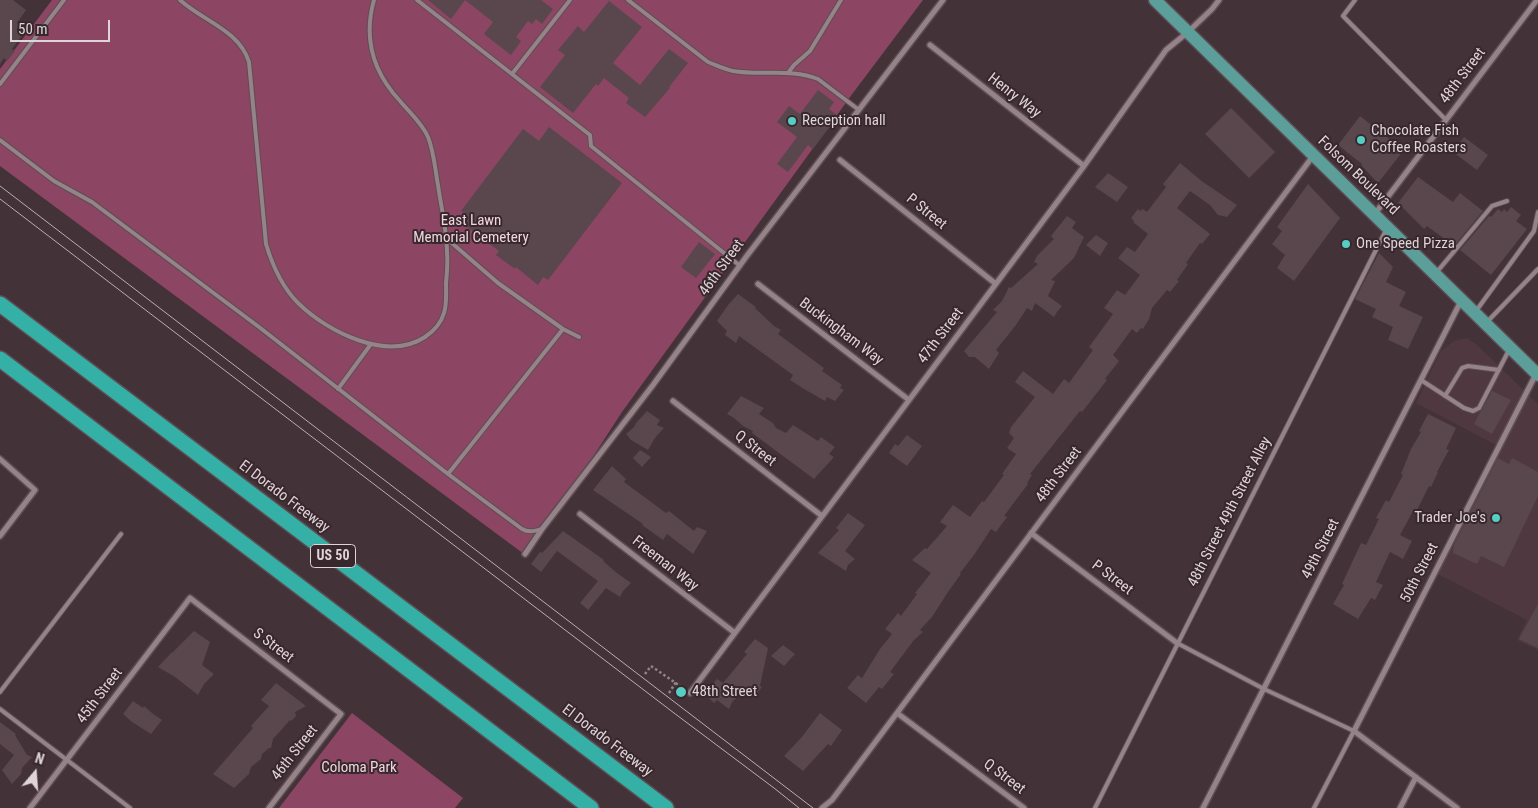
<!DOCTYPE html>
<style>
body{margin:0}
#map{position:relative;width:1538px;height:808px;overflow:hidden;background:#433238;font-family:"Roboto Condensed",sans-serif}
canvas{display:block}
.north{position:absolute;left:10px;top:748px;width:50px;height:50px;-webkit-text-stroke:4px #38282e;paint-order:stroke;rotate:18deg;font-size:14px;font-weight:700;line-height:20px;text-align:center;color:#dfd4d8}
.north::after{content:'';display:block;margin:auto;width:18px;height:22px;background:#dfd4d8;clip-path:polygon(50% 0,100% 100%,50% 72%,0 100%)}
.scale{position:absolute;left:10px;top:20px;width:100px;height:22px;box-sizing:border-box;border:2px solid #dfd4d8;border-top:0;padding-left:6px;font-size:15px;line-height:18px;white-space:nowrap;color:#dfd4d8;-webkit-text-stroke:4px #38282e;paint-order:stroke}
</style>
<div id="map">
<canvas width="1538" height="808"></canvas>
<div class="north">N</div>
<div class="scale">50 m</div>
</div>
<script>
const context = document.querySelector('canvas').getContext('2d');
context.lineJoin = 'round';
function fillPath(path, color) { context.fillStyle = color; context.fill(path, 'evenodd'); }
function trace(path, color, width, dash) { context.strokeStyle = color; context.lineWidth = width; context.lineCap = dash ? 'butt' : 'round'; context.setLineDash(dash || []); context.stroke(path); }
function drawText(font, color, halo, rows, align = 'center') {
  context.font = font + ' "Roboto Condensed",sans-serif'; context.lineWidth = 4; context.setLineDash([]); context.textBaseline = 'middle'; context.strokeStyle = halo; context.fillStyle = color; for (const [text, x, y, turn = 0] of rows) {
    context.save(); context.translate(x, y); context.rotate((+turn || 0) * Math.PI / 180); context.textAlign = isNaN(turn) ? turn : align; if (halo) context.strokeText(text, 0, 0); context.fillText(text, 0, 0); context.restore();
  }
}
const built = new Path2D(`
 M 1467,338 L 1477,345 L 1538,404 L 1538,650 L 1517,640 L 1527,620 L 1436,573 L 1500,447 L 1416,403 L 1441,351 L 1454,341 Z`);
const green = new Path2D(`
 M 52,0 L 923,0 L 853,93 L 622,412 L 528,557 L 0,166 L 0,69 Z
 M 352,713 L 463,798 L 455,808 L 279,808 Z`);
const building = new Path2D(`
 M 0,0 L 13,0 L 26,10 L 17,23 L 26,30 L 12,49 L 15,51 L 7,61 L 4,58 L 0,64 Z
 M 428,0 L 541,0 L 553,9 L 542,24 L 536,19 L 532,24 L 528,21 L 516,37 L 521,41 L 511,55 L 484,34 L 493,22 L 465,0 L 451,19 Z
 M 609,1 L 642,27 L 613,63 L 640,85 L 669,49 L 688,63 L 669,87 L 670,88 L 645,117 L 626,103 L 629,98 L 604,78 L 598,86 L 596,84 L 573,113 L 540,87 L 565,55 L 558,50 L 578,26 L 584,32 Z
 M 818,90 L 834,102 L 829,109 L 838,116 L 813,149 L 808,145 L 788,172 L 777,164 L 797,137 L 777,122 L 789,106 L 800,114 Z
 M 1231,108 L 1275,152 L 1249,178 L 1205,134 Z
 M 1360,116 L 1404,150 L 1378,183 L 1361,165 L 1362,164 L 1338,145 Z
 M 549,127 L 622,183 L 548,280 L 543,277 L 538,285 L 516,267 L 515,269 L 496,255 L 499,251 L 463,224 L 469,216 L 461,211 L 523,129 L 539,141 Z
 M 1464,137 L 1488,155 L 1477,170 L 1453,152 Z
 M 1180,163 L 1203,182 L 1237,205 L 1227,217 L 1218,215 L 1210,205 L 1190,191 L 1177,208 L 1210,234 L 1202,244 L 1200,243 L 1186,263 L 1188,264 L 1177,280 L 1179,281 L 1170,292 L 1167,290 L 1152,308 L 1149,319 L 1143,329 L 1141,328 L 1137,333 L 1132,329 L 1113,355 L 1119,361 L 1105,379 L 1107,380 L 1082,412 L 1080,411 L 1030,474 L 1032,475 L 1027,483 L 1028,484 L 1004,516 L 1007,517 L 996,532 L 991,529 L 974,555 L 960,573 L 961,574 L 948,592 L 932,617 L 920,630 L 923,632 L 914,640 L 890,672 L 894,674 L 882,689 L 879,687 L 866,703 L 847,688 L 858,675 L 862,678 L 880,649 L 892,634 L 885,629 L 898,613 L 901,616 L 917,594 L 915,593 L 931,573 L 912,560 L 925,548 L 927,549 L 947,526 L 940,522 L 953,505 L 970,517 L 982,501 L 984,502 L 1004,475 L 1002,474 L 1016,454 L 1007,448 L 1014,438 L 1009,433 L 1011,427 L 1035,397 L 1015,382 L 1023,371 L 1053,394 L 1064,379 L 1069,383 L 1093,350 L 1089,347 L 1113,314 L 1104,308 L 1117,290 L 1125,295 L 1140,275 L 1118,258 L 1127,247 L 1135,252 L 1148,234 L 1133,222 L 1134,221 L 1131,218 L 1138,209 L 1140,211 L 1143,209 L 1147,212 L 1166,187 L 1163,184 Z
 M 1108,173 L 1128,187 L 1117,202 L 1095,187 Z
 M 1418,177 L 1453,202 L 1460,193 L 1483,211 L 1454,246 L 1427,226 L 1424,229 L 1398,203 Z
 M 1308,184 L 1340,218 L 1294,281 L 1277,268 L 1285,255 L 1272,244 L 1282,231 L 1277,227 Z
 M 1511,207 L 1521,215 L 1516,221 L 1527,229 L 1491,275 L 1460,250 L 1489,216 L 1491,217 L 1498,209 L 1502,212 L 1504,209 L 1507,212 Z
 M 1067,216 L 1076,222 L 1072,228 L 1084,237 L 1074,258 L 1051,280 L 1055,281 L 1048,296 L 1062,306 L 1057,312 L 1054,317 L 1035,303 L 1032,311 L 1027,308 L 1016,325 L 996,350 L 999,353 L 989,369 L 975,357 L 969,357 L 964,351 L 997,312 L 993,310 L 1002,301 L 1009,287 L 1011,288 L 1038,264 L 1034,262 L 1037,256 L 1054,239 L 1051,236 Z
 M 1096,235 L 1108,243 L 1100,256 L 1086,245 Z
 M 699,242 L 715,254 L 696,278 L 681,267 Z
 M 1379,253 L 1393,267 L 1386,282 L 1406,292 L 1399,306 L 1423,317 L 1408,349 L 1388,340 L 1393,327 L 1372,317 L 1376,309 L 1355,299 Z
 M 738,294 L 756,307 L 755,308 L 774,326 L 781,330 L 778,334 L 820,365 L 824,368 L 822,371 L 842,385 L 840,388 L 844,390 L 835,401 L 827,397 L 825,401 L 804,389 L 790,380 L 793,375 L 739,336 L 736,343 L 725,335 L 727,331 L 717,321 L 728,305 Z
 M 1492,391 L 1511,400 L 1492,434 L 1474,424 Z
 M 741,396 L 764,408 L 759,414 L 773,423 L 776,428 L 786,433 L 793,425 L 818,441 L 821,437 L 835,447 L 829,454 L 834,457 L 814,479 L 752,433 L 753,431 L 743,426 L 734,418 L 727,414 Z
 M 647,411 L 660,420 L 657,425 L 664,428 L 655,438 L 648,450 L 631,440 L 626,434 L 634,427 L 636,423 Z
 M 1428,414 L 1456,428 L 1446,449 L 1449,450 L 1437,472 L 1438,472 L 1431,487 L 1429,486 L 1416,512 L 1413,511 L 1400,535 L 1412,541 L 1403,559 L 1390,552 L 1376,582 L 1383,585 L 1375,600 L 1371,598 L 1358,619 L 1333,604 L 1344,585 L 1342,584 L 1361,543 L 1366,545 L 1379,519 L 1376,518 L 1386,500 L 1389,502 L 1403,475 L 1401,474 L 1411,449 L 1421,432 L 1419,431 Z
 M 907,435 L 922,446 L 907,466 L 889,453 L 895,444 L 898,446 Z
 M 640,450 L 651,457 L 642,467 L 633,458 Z
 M 1498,458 L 1509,464 L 1512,458 L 1538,472 L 1538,496 L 1504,567 L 1481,556 L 1477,564 L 1453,553 L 1454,545 Z
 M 612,466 L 626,479 L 624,482 L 666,513 L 669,511 L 694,531 L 697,527 L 707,531 L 693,554 L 667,534 L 663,540 L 642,525 L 643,524 L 593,490 Z
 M 848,513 L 865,525 L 845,551 L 855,559 L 848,565 L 846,571 L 818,553 L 839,530 L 836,528 Z
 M 563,531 L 604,560 L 603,561 L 617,573 L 631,583 L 623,591 L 620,597 L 606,588 L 588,610 L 580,603 L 598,581 L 557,551 L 541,572 L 531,564 L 540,552 L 542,553 Z
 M 1538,604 L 1538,648 L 1519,639 Z
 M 194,631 L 210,642 L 202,665 L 214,674 L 204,684 L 198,695 L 175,677 L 158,667 L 172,652 L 172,653 Z
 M 755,639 L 768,648 L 760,686 L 762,687 L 756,695 L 746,689 L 732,702 L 729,709 L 717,700 L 714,703 L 707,696 L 711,686 L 717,679 L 723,683 L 747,654 L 744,652 Z
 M 783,645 L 795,654 L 784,666 L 771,656 Z
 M 276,683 L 306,706 L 295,712 L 296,716 L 291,721 L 290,720 L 273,739 L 271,748 L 269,748 L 262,754 L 261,759 L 251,767 L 249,774 L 234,788 L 213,774 L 253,728 L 251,726 L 269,706 L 261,700 Z
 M 133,701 L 143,708 L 144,706 L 152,713 L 162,720 L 151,734 L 132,722 L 123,714 Z
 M 820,713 L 842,730 L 831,746 L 828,744 L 803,771 L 784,756 L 801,738 Z
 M 0,722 L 16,734 L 15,735 L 27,755 L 32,757 L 22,768 L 21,774 L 12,784 L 2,770 L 14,755 L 0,744 Z`);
const path = new Path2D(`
 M 645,674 L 651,666 L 683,688
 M 669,693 L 676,682`);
const lane = new Path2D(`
 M 180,0 C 203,21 239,30 249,62 L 266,244 C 272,264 283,288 298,303 C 328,332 387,362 425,337 C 434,331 441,323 444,313 C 447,304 446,293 446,283 C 447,273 448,263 447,253 C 447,230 441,207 438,185 C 435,169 434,152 428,137 C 422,123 409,112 400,101 C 373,72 363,39 374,0
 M 417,0 L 590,135 L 591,146 L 739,265
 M 628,0 L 708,62 C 716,65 724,69 733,71 C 761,76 791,68 818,79 L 859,110
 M 1355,0 L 1343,16 L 1446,120
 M 788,73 L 794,65 L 810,51 L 841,0
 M 512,74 L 570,0
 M 0,84 L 64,0
 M 0,140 L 54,181 L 92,202 L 259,327 L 448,474 L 522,529 C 529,533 534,531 542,529
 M 446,238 L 498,283 L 563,329 L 579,337
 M 1436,273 L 1492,206 L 1507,201
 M 1476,311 L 1534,231 L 1538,212
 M 1487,322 L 1538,269
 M 1421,380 L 1464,408 L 1473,411 L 1479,408 L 1509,350
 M 338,389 L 371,344
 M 1445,396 L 1462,368 L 1468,366 L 1499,370
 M 448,474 L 563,329
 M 1177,643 L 1264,689 L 1354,731 L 1314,808
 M 0,692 L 121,534
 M 0,709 L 130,808
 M 1095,808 L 1386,230`);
const street = new Path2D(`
 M 930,45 L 1084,166
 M 840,160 L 996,284
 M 1374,215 L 1537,0
 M 758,284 L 909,400
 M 673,401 L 822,516
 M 0,459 L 35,490 L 0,536
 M 580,514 L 735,633
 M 1031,533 L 1177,643
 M 525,554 L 542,529 L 653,385 L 746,257 L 943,0
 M 690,693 L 1084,166 L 1166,50 L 1188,32 L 1212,9 L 1219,0
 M 897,713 L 1024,808
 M 30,808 L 190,598 L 341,714 L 269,808
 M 822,808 L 832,800 L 1313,156
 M 1203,808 L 1461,301
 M 1400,808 L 1416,777
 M 1457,808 L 1354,731 L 1536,374`);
const primary = new Path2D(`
 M 1155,0 L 1538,375`);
const highway = new Path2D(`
 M 0,304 L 666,808
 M 0,359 L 591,808`);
const tram = new Path2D(`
 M 0,186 L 813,808
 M 0,199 L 674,713 L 774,788 L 799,808`);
const markers = [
 [792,121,5,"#56cec4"],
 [1361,140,5,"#56cec4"],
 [1346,244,5,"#56cec4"],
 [1496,518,5,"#56cec4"],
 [681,692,6,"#56cec4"]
];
const shields = [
 [333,556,45]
];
const shieldNames = [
 ["US 50",333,556]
];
const streetNames = [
 ["48th Street",1463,76,-53],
 ["Henry Way",1014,96,38],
 ["Folsom Boulevard",1358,176,44],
 ["P Street",926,212,39],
 ["46th Street",722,268,-54],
 ["Buckingham Way",841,332,37],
 ["47th Street",941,336,-53],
 ["Q Street",755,449,38],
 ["48th Street",1059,475,-53],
 ["El Dorado Freeway",284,497,37],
 ["48th Street 49th Street Alley",1230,512,-63],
 ["49th Street",1321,549,-63],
 ["Freeman Way",665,564,38],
 ["50th Street",1420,573,-63],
 ["P Street",1112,578,37],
 ["S Street",273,646,37],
 ["45th Street",100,696,-53],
 ["El Dorado Freeway",607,741,37],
 ["46th Street",295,753,-52],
 ["Q Street",1004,777,37]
];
const poiNames = [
 ["Reception hall",802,121],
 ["Chocolate Fish",1371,131],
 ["Coffee Roasters",1371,148],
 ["One Speed Pizza",1356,244],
 ["Trader Joe's",1486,518,"right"],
 ["48th Street",692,692]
];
const parkNames = [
 ["East Lawn",471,221],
 ["Memorial Cemetery",471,238],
 ["Coloma Park",359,768]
];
fillPath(built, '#503841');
fillPath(green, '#8c4562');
fillPath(building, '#59474d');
trace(lane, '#5c4e53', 6);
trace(street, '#5c4e53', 8);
trace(primary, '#5c4e53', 15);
trace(highway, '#5c4e53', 18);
trace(path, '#93858a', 2.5, [2.5, 2.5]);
trace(lane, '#968289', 4);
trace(street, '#968289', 5);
trace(primary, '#5c9e9a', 12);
trace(highway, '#35b0a6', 15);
trace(tram, '#baaeb2', 1);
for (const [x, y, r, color] of markers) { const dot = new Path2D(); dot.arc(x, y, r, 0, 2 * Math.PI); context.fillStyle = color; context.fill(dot); trace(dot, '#38282e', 2); }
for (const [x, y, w] of shields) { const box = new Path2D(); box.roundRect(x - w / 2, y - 11.5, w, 23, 4); context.fillStyle = '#38282e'; context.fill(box); trace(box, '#dfd4d8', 1); }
drawText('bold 14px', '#dfd4d8', null, shieldNames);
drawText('15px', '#dfd4d8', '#38282e', streetNames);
drawText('15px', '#dfd4d8', '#38282e', poiNames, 'left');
drawText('15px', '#f0d5de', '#38282e', parkNames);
</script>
